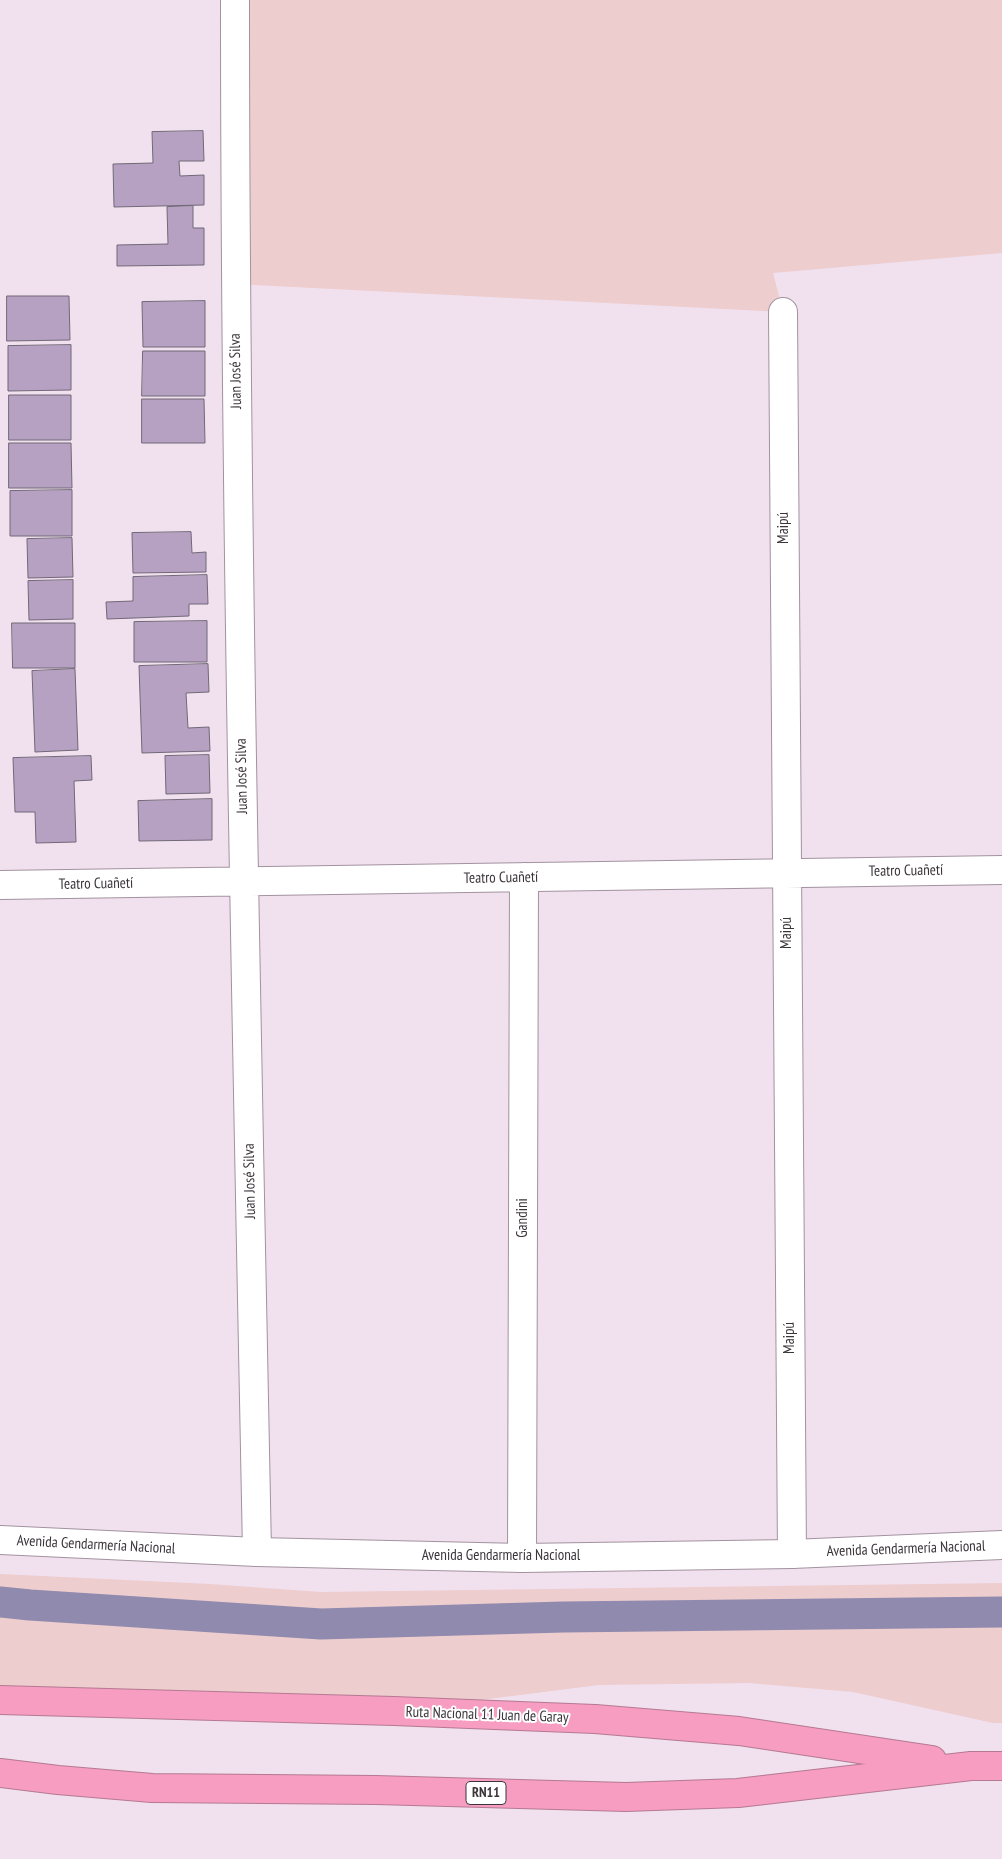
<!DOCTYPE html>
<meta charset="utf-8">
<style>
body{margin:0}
canvas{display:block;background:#f1e0ee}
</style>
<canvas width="1002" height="1859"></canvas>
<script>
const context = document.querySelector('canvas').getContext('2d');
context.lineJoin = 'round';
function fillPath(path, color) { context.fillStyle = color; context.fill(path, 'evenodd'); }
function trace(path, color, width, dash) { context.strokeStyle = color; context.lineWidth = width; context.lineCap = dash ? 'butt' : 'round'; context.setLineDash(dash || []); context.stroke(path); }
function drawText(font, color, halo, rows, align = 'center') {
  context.font = font + ' "PT Sans Narrow",sans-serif'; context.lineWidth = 4; context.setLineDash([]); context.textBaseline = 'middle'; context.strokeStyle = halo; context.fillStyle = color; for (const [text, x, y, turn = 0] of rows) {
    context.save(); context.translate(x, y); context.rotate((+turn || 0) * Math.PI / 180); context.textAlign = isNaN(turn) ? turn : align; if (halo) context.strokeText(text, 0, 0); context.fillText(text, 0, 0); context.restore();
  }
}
const green = new Path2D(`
 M 235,0 L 1002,0 L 1002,253 L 773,273 L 783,312 L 235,284 Z
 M 0,1574 L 210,1584 L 321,1592 L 1002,1583 L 1002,1723 L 993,1723 L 853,1692 L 749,1683 L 599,1685 L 394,1711 L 0,1699 Z`);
const canal = new Path2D(`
 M 0,1602 L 30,1605 L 321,1624 L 563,1617 L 1002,1612`);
const building = new Path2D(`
 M 203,131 L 204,161 L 179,161 L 180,176 L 204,175 L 204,205 L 114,207 L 113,164 L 153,163 L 152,132 Z
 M 193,206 L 193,228 L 204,228 L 204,265 L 117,266 L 117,245 L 168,244 L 167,207 Z
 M 7,296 L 69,296 L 70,340 L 7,341 Z
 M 205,301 L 205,347 L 143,347 L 142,302 Z
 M 71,345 L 71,390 L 8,391 L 8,346 Z
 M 143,351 L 205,351 L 205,396 L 142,396 Z
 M 9,395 L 71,395 L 71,440 L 9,440 Z
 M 142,399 L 204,399 L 205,443 L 142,443 Z
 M 9,443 L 71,443 L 72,488 L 9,488 Z
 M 72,490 L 72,536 L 10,536 L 10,491 Z
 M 191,532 L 192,553 L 206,552 L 206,572 L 133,573 L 132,533 Z
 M 72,538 L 73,577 L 28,578 L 27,539 Z
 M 207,575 L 208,604 L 189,604 L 189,616 L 107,619 L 106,602 L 133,601 L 133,577 Z
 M 73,580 L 73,619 L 29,620 L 28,581 Z
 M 207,621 L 207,662 L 134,662 L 134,622 Z
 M 12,623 L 75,623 L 75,668 L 13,668 Z
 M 208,664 L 209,692 L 186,693 L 188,728 L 209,727 L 210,751 L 142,753 L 139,666 Z
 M 75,669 L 78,750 L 35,752 L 32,671 Z
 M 209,755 L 210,793 L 166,794 L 165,756 Z
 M 91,756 L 92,780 L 74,781 L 76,842 L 36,843 L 35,812 L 15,812 L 13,758 Z
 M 212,799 L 212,840 L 139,841 L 138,801 Z`);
const street = new Path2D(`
 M 235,0 C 235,517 247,1035 257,1552
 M 783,312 L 792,1554
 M 0,885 L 1002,870
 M 522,1558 L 524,877`);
const secondary = new Path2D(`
 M 0,1540 L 257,1552 L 522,1558 L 792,1554 L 1002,1545`);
const highway = new Path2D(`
 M 0,1700 L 394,1711 L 595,1719 L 739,1731 L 932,1760
 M 0,1773 L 58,1780 L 152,1788 L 376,1790 L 626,1797 L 738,1793 L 971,1766 L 1002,1766`);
const shields = [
 [486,1793,40]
];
const shieldNames = [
 ["RN11",486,1793]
];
const streetNames = [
 ["Juan José Silva",236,371,-91],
 ["Maipú",784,528,-90],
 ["Juan José Silva",242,776,-91],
 ["Teatro Cuañetí",906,871,-1],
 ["Teatro Cuañetí",501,878,-1],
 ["Teatro Cuañetí",96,884,-1],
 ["Maipú",787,933,-90],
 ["Juan José Silva",250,1181,-91],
 ["Gandini",523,1218,-90],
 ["Maipú",790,1338,-90],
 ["Avenida Gendarmería Nacional",96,1545,3],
 ["Avenida Gendarmería Nacional",906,1549,-2],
 ["Avenida Gendarmería Nacional",501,1556],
 ["Ruta Nacional 11 Juan de Garay",487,1715,2]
];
fillPath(green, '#eecdce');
trace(canal, '#8f8aae', 31);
fillPath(building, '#b6a1c3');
trace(building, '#716877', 1);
trace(street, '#a2939f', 30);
trace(secondary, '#a2939f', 30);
trace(highway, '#b57992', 30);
trace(street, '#fff', 28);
trace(secondary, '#fff', 28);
trace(highway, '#f69dc1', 28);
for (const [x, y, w] of shields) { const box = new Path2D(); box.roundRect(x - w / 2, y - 11.5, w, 23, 4); context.fillStyle = '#fff'; context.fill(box); trace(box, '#3b353a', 1); }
drawText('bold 14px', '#3b353a', null, shieldNames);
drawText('15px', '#3b353a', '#fff', streetNames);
</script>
